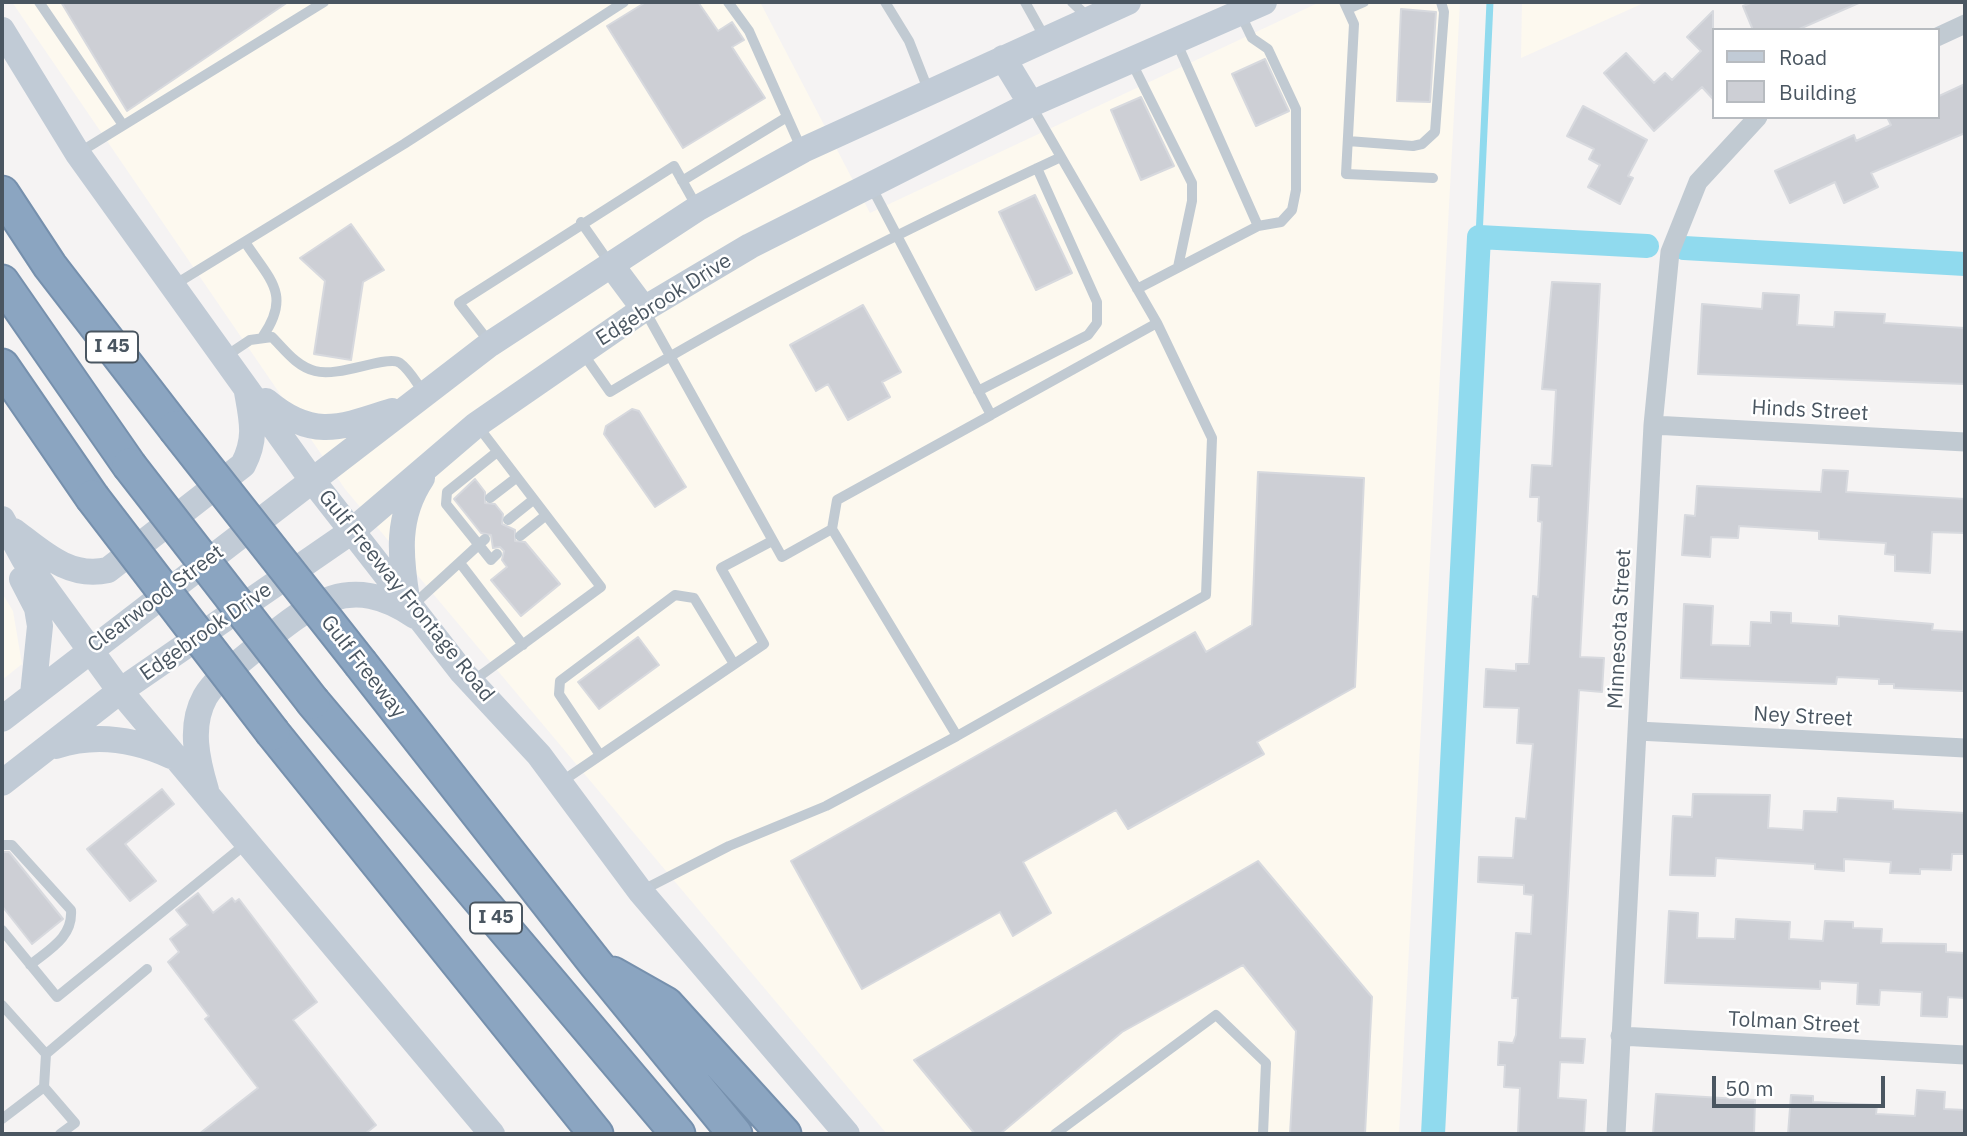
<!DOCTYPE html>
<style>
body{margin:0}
#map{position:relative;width:1967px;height:1136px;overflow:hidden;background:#f5f3f3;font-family:"IBM Plex Sans",sans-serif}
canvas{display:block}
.frame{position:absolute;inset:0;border:4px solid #4a5661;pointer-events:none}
.legend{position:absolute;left:1712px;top:28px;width:228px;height:91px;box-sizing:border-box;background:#fff;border:2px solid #b7bbc0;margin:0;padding:9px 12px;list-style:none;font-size:21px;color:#4a5661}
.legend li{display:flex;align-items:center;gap:14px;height:35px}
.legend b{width:35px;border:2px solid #b7bbc0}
.scale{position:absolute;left:1712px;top:1076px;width:173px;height:32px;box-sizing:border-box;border:4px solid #4a5661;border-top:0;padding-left:9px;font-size:21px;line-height:24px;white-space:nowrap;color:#4a5661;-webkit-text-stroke:5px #fff;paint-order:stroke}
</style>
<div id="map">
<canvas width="1967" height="1136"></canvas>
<div class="frame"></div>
<ul class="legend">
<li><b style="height:9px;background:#c1cbd6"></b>Road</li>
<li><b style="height:19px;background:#cdcfd5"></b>Building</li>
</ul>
<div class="scale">50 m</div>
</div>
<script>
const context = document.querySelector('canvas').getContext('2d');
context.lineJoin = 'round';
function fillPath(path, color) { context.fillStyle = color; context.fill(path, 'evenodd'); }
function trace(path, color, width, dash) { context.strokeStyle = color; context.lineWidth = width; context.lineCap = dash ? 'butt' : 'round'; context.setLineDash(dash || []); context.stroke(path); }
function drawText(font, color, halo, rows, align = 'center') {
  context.font = font + ' "IBM Plex Sans",sans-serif'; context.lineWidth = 5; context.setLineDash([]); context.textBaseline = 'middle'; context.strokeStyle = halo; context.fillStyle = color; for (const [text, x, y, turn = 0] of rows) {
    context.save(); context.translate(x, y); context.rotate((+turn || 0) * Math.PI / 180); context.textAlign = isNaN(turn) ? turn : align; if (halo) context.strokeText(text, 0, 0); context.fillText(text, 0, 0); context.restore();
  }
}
const commercial = new Path2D(`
 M 12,2 L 760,2 L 870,213 L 1320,2 L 1460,2 L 1399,1134 L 887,1134 L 345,489 Z
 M 1522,2 L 1646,2 L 1521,58 Z
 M 2,593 L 13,611 L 22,664 L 2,680 Z`);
const stream = new Path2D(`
 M 1479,237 L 1490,2`);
const canal = new Path2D(`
 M 1684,248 L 1965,264
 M 1433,1134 L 1479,237 L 1647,246`);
const building = new Path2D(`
 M 61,2 L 288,2 L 127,111 Z
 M 646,2 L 698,2 L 718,31 L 732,22 L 744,40 L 732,47 L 765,98 L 683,148 L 607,26 Z
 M 1753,2 L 1861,2 L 1797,30 L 1753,30 L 1743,6 Z
 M 1401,9 L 1436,12 L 1430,102 L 1397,101 Z
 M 1713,11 L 1713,99 L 1702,87 L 1654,131 L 1604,73 L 1626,53 L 1654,83 L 1665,73 L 1672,80 L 1701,51 L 1687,37 Z
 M 1265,59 L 1289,111 L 1256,126 L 1232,74 Z
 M 1965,84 L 1965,133 L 1871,173 L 1878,187 L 1844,203 L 1835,182 L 1790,203 L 1775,171 L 1854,135 L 1856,141 L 1891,125 L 1887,117 L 1937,117 L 1937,97 Z
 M 1141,97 L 1174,166 L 1141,180 L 1111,110 Z
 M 1583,106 L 1647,140 L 1628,176 L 1633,178 L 1620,204 L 1588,187 L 1600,165 L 1589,159 L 1594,149 L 1567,136 Z
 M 1035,195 L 1072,273 L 1036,290 L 999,212 Z
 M 351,224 L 384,270 L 363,282 L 351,360 L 314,354 L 325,281 L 300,258 Z
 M 1552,282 L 1600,284 L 1580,657 L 1604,658 L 1602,692 L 1579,690 L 1560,1038 L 1585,1039 L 1583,1063 L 1560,1062 L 1558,1098 L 1586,1100 L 1584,1134 L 1518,1134 L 1520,1088 L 1504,1087 L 1505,1065 L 1498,1065 L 1499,1042 L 1513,1043 L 1516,1035 L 1518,998 L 1512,998 L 1516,933 L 1531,934 L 1533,895 L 1524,894 L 1524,885 L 1478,882 L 1479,857 L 1513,858 L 1516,818 L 1526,819 L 1533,744 L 1517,743 L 1519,708 L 1484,707 L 1486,669 L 1516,671 L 1516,664 L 1529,664 L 1533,596 L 1538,597 L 1542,522 L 1538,521 L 1539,497 L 1530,497 L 1532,465 L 1552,466 L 1556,390 L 1542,389 Z
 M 1763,293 L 1799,295 L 1797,325 L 1834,327 L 1835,312 L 1885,314 L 1884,323 L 1965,328 L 1965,384 L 1698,374 L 1702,304 L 1762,309 Z
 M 863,305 L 901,372 L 882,382 L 890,397 L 848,420 L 828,384 L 816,391 L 790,345 Z
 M 632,409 L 639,411 L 686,487 L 655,507 L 604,434 L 606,426 Z
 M 1823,470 L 1848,471 L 1846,492 L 1965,499 L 1965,533 L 1932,532 L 1930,573 L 1895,571 L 1895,555 L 1885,554 L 1886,543 L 1819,539 L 1819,531 L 1739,526 L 1738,538 L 1711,537 L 1710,557 L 1682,555 L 1685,515 L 1695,516 L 1697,486 L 1821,492 Z
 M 1258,472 L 1364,478 L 1355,687 L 1257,742 L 1264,754 L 1128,829 L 1116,810 L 1023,862 L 1051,913 L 1013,936 L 1000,912 L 862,989 L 791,861 L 1195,632 L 1206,652 L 1252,625 Z
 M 475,479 L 485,492 L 485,503 L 495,504 L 503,514 L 502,524 L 515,530 L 515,541 L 525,542 L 560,584 L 521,616 L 491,580 L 507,567 L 502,560 L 504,551 L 500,547 L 493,548 L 491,535 L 481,533 L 454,499 Z
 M 1684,604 L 1713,606 L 1711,645 L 1750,646 L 1751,622 L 1771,623 L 1771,612 L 1791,613 L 1791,623 L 1839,626 L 1839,616 L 1933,624 L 1932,630 L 1965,632 L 1963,691 L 1894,688 L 1894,684 L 1879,684 L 1879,679 L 1837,677 L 1836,684 L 1681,678 Z
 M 638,637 L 659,665 L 599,709 L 578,682 Z
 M 162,789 L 174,804 L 125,844 L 156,881 L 130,901 L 87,849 Z
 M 1693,794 L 1770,795 L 1768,828 L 1803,830 L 1804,811 L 1837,812 L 1838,798 L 1893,801 L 1893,809 L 1965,813 L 1965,854 L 1952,854 L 1951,870 L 1920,869 L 1920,874 L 1890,873 L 1891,862 L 1844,859 L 1844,871 L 1815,869 L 1815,864 L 1716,858 L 1715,876 L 1670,875 L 1673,816 L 1692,817 Z
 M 2,852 L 9,852 L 63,919 L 32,944 L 2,906 Z
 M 1258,861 L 1372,997 L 1365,1134 L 1290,1134 L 1296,1031 L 1243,965 L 1122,1032 L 1000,1134 L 975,1134 L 914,1060 Z
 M 198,893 L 213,913 L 232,898 L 235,902 L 239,899 L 317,1002 L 293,1020 L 376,1125 L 365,1134 L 199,1134 L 258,1088 L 205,1019 L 209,1016 L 168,962 L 179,952 L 170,939 L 188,925 L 176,910 Z
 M 1669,911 L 1698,913 L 1697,938 L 1735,939 L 1736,919 L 1790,922 L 1789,939 L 1823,941 L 1825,921 L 1853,922 L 1853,928 L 1882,929 L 1881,943 L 1946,944 L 1946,952 L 1965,953 L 1965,998 L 1948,997 L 1947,1017 L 1921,1016 L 1922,992 L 1880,990 L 1879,1005 L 1857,1004 L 1858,983 L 1820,981 L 1820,989 L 1665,983 Z
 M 1917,1090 L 1945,1092 L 1944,1109 L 1965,1110 L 1965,1134 L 1788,1134 L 1791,1095 L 1813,1096 L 1813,1102 L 1877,1105 L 1876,1114 L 1915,1116 Z
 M 1656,1094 L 1755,1100 L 1754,1134 L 1653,1134 Z`);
const service = new Path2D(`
 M 39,2 L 123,125
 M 728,2 L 749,31 L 801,148
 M 885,2 L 909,41 L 929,92
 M 1025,2 L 1045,38
 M 1072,2 L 1089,18
 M 1344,2 L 1354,24 L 1346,174 L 1433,178
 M 1348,9 L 1364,2
 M 1240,13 L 1252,38 L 1268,49 L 1296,109 L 1296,190 L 1292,210 L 1281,222 L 1258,226
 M 1132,63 L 1192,183 L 1192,201 L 1178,267
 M 1348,141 L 1413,146 L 1422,144 L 1435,132 L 1444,12 L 1441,2
 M 80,152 L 324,2
 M 682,181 L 787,117
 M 871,186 L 991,415 L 1157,323
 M 581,222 L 611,265
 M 245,242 C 269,279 292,294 263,336
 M 174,285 L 404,144 L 624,2
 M 1137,289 L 1258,226 L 1176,41
 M 644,309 L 782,557 L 832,529 L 837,500 L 991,415
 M 490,343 L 459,303 L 674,166 L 697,207
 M 582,352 L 610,392 C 755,304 908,228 1061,157
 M 226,356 L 250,340 L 272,337 C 285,350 296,366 315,371 C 339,378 388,354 400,363 C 410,370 417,384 424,393
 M 978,391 L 1088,335 L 1097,323 L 1097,302 L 1037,168
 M 497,452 L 447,492 L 446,504 L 491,560 L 497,554
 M 490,498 L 516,478
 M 508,520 L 533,500
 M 832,529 L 957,736
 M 520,536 L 545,516
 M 460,563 L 523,645
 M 412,606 L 485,539
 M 473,681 L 601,587 L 477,425
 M 600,755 L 559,694 L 560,681 L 675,595 L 694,598 L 734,664
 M 561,782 L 764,644 L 721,568 L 772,541
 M 2,845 L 12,845 L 71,910 C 73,937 50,949 30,965
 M 641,891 L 729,846 L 826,806 L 957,736 L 1206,595 L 1212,438 L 1157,323 L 1031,105
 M 2,930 L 57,997 L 247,843
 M 2,1005 L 46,1054 L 44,1087 L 2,1119
 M 46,1054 L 147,969
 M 44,1087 L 75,1123 L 60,1134
 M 1055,1134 L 1216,1015 L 1266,1063 L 1263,1134`);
const minor = new Path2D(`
 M 1937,37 L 1965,24
 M 1653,425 L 1965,442
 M 1638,731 L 1965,748
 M 1620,1036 L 1965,1055
 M 1616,1134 L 1653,425 L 1670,252 L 1698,182 L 1758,117`);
const secondary = new Path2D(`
 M 2,30 L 78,154 L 312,480 L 462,672 L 539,755 L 640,891 L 847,1134
 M 1003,58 L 1031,104
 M 612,266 L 644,309
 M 266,401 C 312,440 340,428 392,411
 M 2,519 L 24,559 L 120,691 L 492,1134
 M 14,531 C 43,553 70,579 108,570 L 243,465 C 257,439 252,420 247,392
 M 22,579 L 37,608 L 40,626 L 33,694
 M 407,599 C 400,555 396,517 422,478
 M 2,719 L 490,344 L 698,208 L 803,150 L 1128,2
 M 56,746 C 96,733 134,739 171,756
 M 2,783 L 120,691 L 352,531 L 476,425 L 644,309 L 750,246 L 1031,104 L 1264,2
 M 206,790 C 197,760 189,726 205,697 C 216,678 239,663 255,649 C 308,606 348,570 415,616`);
const motorway = new Path2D(`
 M 2,193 L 50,266 L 175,428
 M 2,282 L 129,465
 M 2,366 L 92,497
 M 361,664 L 596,964 L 735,1134
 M 313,702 L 678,1134
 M 273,733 L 596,1134
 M 613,974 L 666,1004 L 784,1134`);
const motorwayBridge = new Path2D(`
 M 175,428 L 361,664
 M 129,465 L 313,702
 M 92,497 L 273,733`);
const shields = [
 [112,347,52],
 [496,918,52]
];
const shieldNames = [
 ["I 45",112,347],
 ["I 45",496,918]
];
const streetNames = [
 ["Edgebrook Drive",664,300,-32],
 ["Hinds Street",1810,411,3],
 ["Gulf Freeway Frontage Road",406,596,51],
 ["Clearwood Street",156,599,-37],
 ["Minnesota Street",1620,629,-87],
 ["Edgebrook Drive",206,632,-35],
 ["Gulf Freeway",363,667,52],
 ["Ney Street",1803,717,3],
 ["Tolman Street",1794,1023,3]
];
fillPath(commercial, '#fdf9ef');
trace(stream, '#90daee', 7);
trace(canal, '#90daee', 24);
fillPath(building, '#cdcfd5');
trace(building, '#d7d9de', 2);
trace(motorway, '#7690ad', 37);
trace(service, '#c1cad2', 10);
trace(minor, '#c1cad2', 19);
trace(secondary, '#c1cbd6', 26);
trace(motorway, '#8ba5c1', 33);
trace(motorwayBridge, '#7690ad', 37, []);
trace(motorwayBridge, '#8ba5c1', 33);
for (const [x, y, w] of shields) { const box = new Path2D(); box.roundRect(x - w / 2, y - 15.5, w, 31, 5); context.fillStyle = '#fff'; context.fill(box); trace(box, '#4a5661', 2); }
drawText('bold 19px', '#4a5661', null, shieldNames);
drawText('21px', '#4a5661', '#fff', streetNames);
</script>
